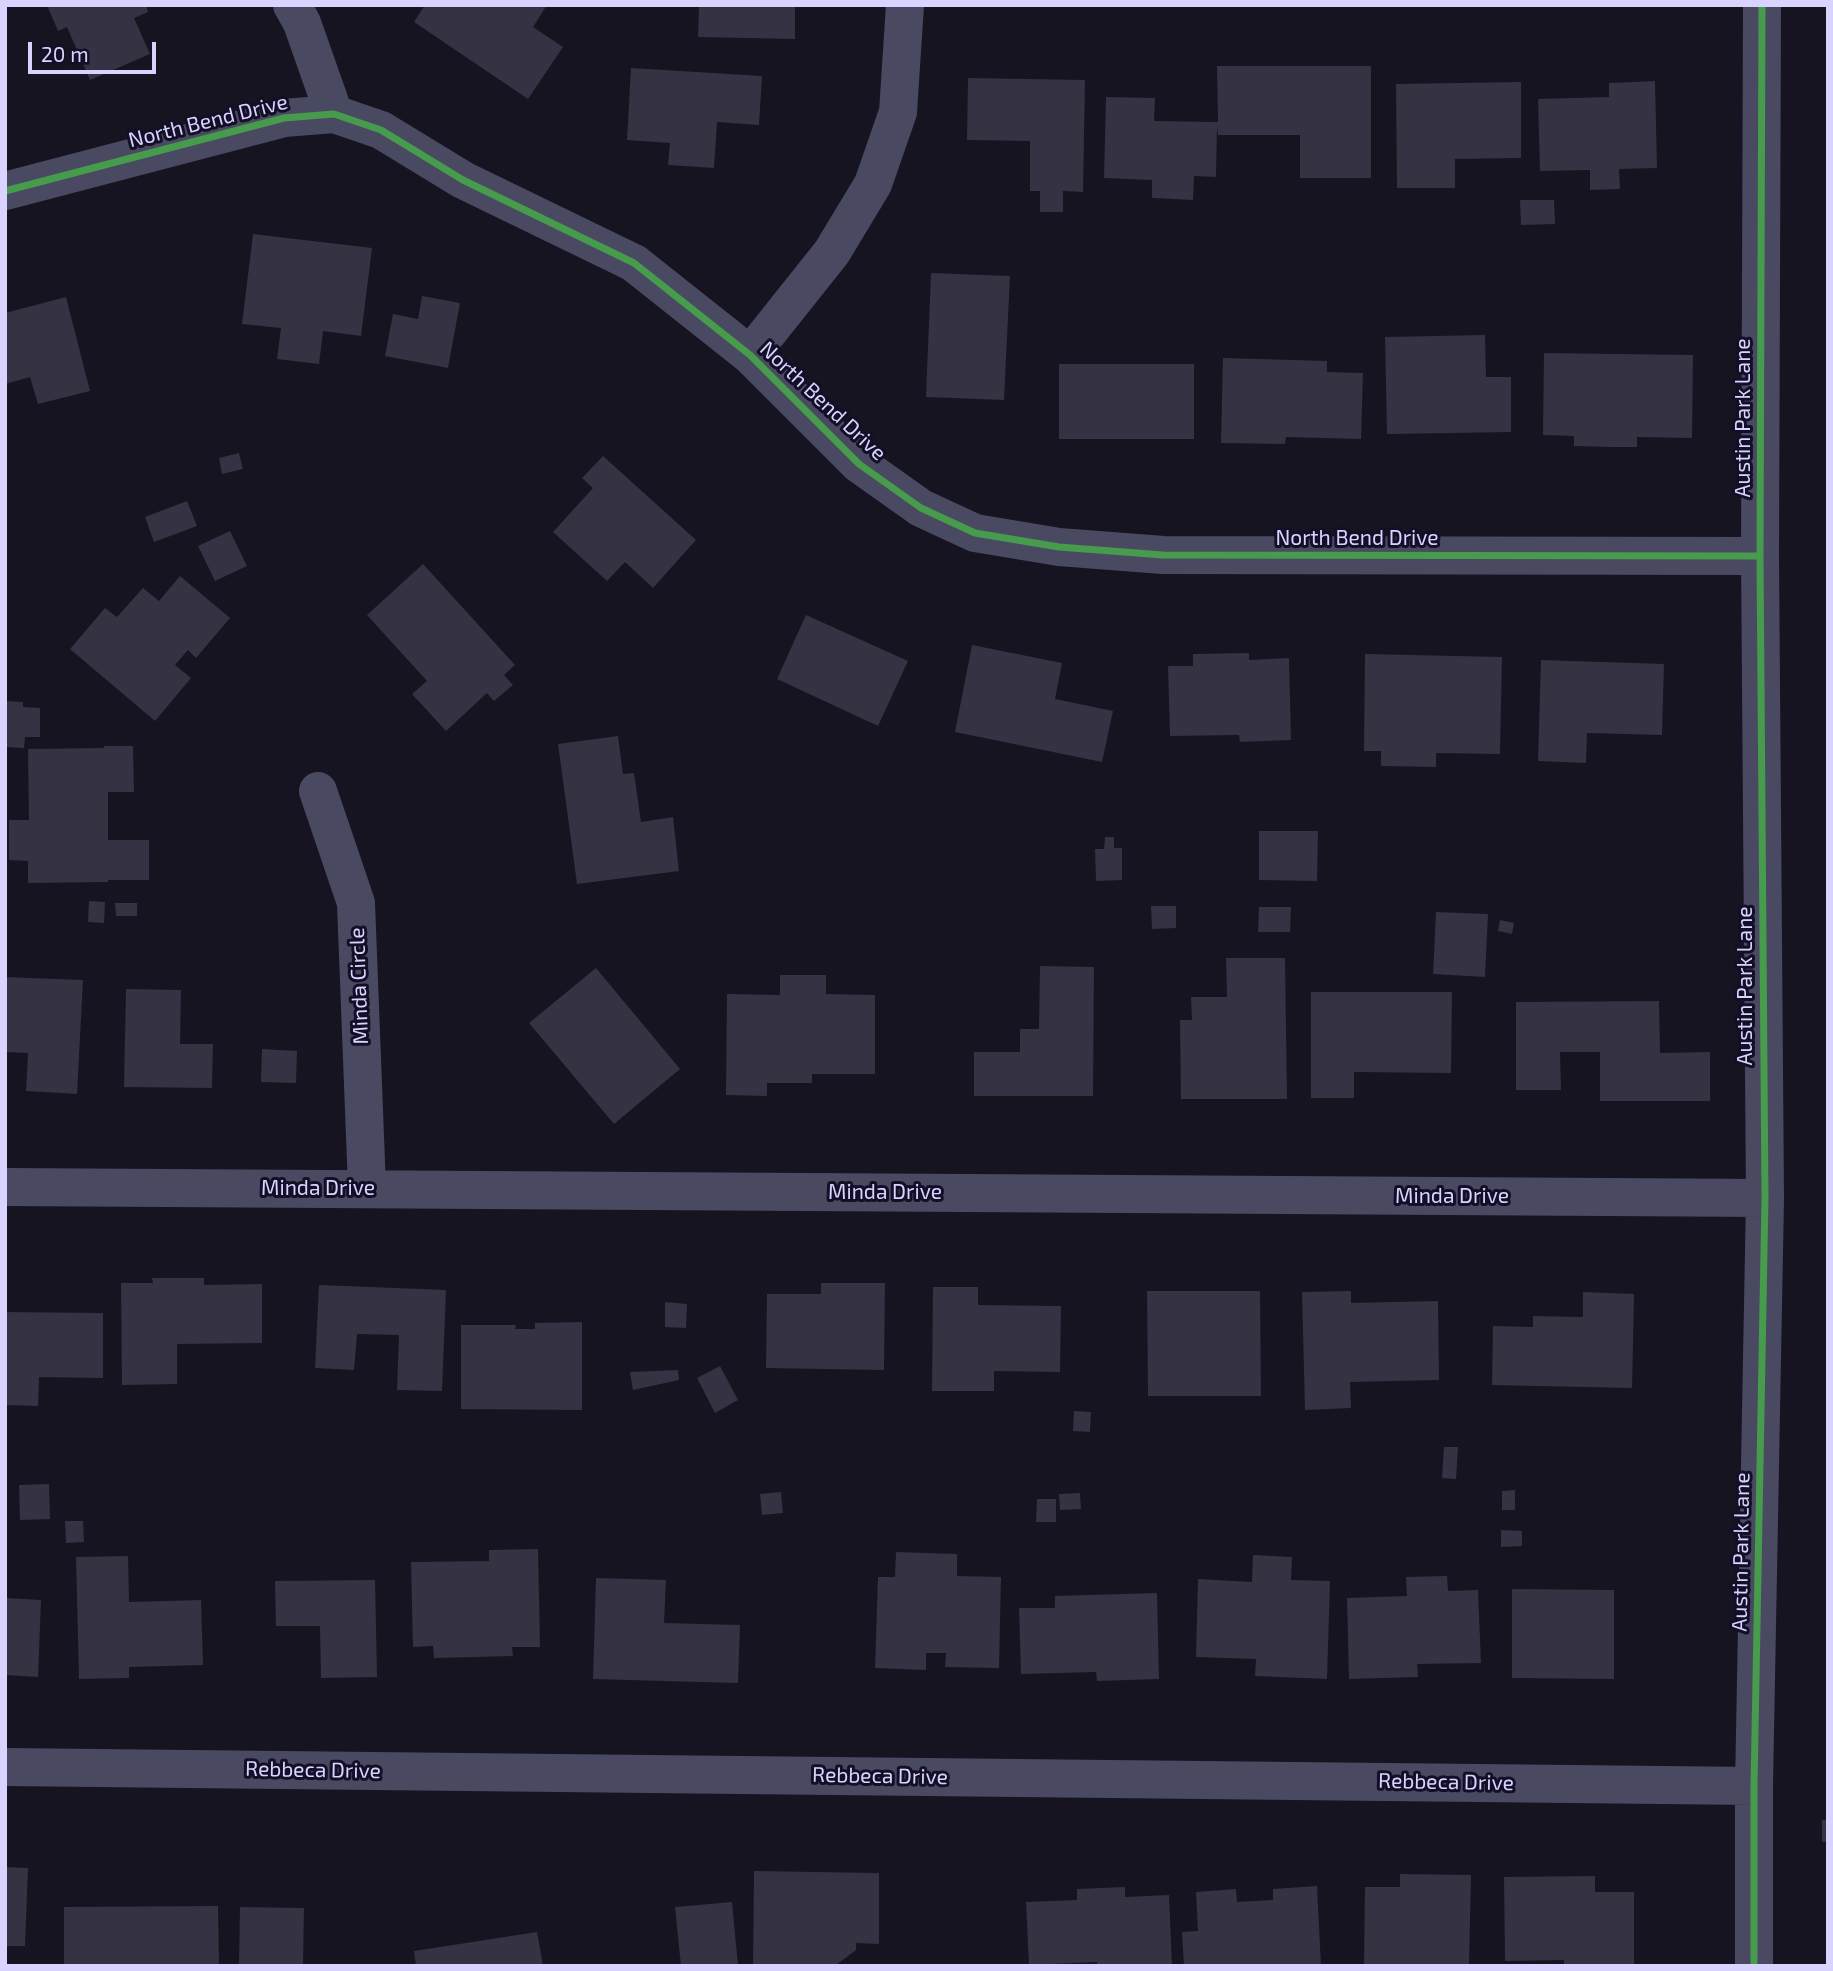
<!DOCTYPE html>
<style>
body{margin:0}
#map{position:relative;width:1833px;height:1971px;overflow:hidden;background:#161421;font-family:"Exo 2",sans-serif}
canvas{display:block}
.frame{position:absolute;inset:0;border:7px solid #d9d4ff;pointer-events:none}
.scale{position:absolute;left:28px;top:42px;width:128px;height:32px;box-sizing:border-box;border:4px solid #d9d4ff;border-top:0;padding-left:9px;font-size:21px;line-height:24px;white-space:nowrap;color:#d9d4ff;-webkit-text-stroke:5px #130f26;paint-order:stroke}
</style>
<div id="map">
<canvas width="1833" height="1971"></canvas>
<div class="frame"></div>
<div class="scale">20 m</div>
</div>
<script>
const context = document.querySelector('canvas').getContext('2d');
context.lineJoin = 'round';
function fillPath(path, color) { context.fillStyle = color; context.fill(path, 'evenodd'); }
function trace(path, color, width, dash) { context.strokeStyle = color; context.lineWidth = width; context.lineCap = dash ? 'butt' : 'round'; context.setLineDash(dash || []); context.stroke(path); }
function drawText(font, color, halo, rows, align = 'center') {
  context.font = font + ' "Exo 2",sans-serif'; context.lineWidth = 6; context.setLineDash([]); context.textBaseline = 'middle'; context.strokeStyle = halo; context.fillStyle = color; for (const [text, x, y, turn = 0] of rows) {
    context.save(); context.translate(x, y); context.rotate((+turn || 0) * Math.PI / 180); context.textAlign = isNaN(turn) ? turn : align; if (halo) context.strokeText(text, 0, 0); context.fillText(text, 0, 0); context.restore();
  }
}
const building = new Path2D(`
 M 47,5 L 146,5 L 148,12 L 134,18 L 150,54 L 90,80 L 67,27 L 58,31 Z
 M 425,5 L 547,5 L 533,27 L 563,47 L 528,99 L 414,22 Z
 M 699,5 L 795,5 L 795,39 L 698,37 Z
 M 1217,66 L 1371,66 L 1371,178 L 1300,178 L 1300,135 L 1218,135 L 1217,127 L 1216,177 L 1194,176 L 1193,200 L 1152,198 L 1152,180 L 1104,178 L 1106,97 L 1155,98 L 1154,121 L 1218,122 Z
 M 631,68 L 762,76 L 759,125 L 717,122 L 714,168 L 668,165 L 670,143 L 627,140 Z
 M 968,78 L 1085,80 L 1083,192 L 1063,191 L 1063,212 L 1040,212 L 1040,191 L 1030,191 L 1030,141 L 967,140 Z
 M 1655,81 L 1657,168 L 1619,169 L 1620,189 L 1590,190 L 1590,170 L 1540,171 L 1538,99 L 1609,97 L 1609,83 Z
 M 1521,82 L 1521,158 L 1455,159 L 1455,188 L 1397,188 L 1396,84 Z
 M 1520,200 L 1554,200 L 1555,224 L 1521,225 Z
 M 253,234 L 372,248 L 361,336 L 323,331 L 319,364 L 277,359 L 281,328 L 242,324 Z
 M 931,273 L 1010,276 L 1004,400 L 926,397 Z
 M 422,296 L 460,303 L 448,368 L 385,356 L 393,314 L 418,319 Z
 M 66,297 L 90,391 L 38,404 L 30,377 L 5,384 L 5,313 Z
 M 1485,335 L 1486,377 L 1511,377 L 1511,432 L 1387,434 L 1385,337 Z
 M 1544,353 L 1693,355 L 1692,438 L 1637,437 L 1637,447 L 1610,447 L 1574,446 L 1574,436 L 1543,435 Z
 M 1223,358 L 1327,361 L 1327,372 L 1363,373 L 1361,439 L 1286,437 L 1285,444 L 1221,443 Z
 M 1059,364 L 1194,364 L 1194,439 L 1059,439 Z
 M 239,453 L 243,469 L 222,474 L 219,458 Z
 M 603,456 L 696,540 L 653,588 L 625,562 L 607,581 L 553,532 L 593,488 L 582,478 Z
 M 187,501 L 197,526 L 154,542 L 145,517 Z
 M 230,531 L 247,566 L 215,581 L 198,546 Z
 M 423,564 L 515,665 L 504,675 L 513,685 L 494,701 L 487,693 L 446,731 L 412,694 L 427,681 L 367,615 Z
 M 180,576 L 230,618 L 196,658 L 188,650 L 175,665 L 191,678 L 155,721 L 70,649 L 105,608 L 117,617 L 143,588 L 159,601 Z
 M 806,615 L 908,661 L 878,726 L 777,679 Z
 M 972,645 L 1062,663 L 1055,699 L 1113,711 L 1102,762 L 955,732 Z
 M 1249,653 L 1249,660 L 1289,658 L 1291,740 L 1240,742 L 1239,735 L 1170,736 L 1168,666 L 1193,666 L 1193,654 Z
 M 1365,654 L 1502,657 L 1500,754 L 1436,753 L 1436,767 L 1381,766 L 1381,751 L 1364,751 Z
 M 1541,660 L 1664,664 L 1662,735 L 1587,733 L 1586,763 L 1538,761 Z
 M 5,701 L 23,702 L 23,707 L 40,708 L 40,737 L 25,737 L 24,748 L 5,747 Z
 M 618,736 L 623,774 L 634,773 L 641,822 L 673,817 L 679,871 L 577,884 L 558,744 Z
 M 104,746 L 133,746 L 134,792 L 108,792 L 108,840 L 149,840 L 149,880 L 108,880 L 108,882 L 28,883 L 28,861 L 9,860 L 9,820 L 29,820 L 28,749 L 104,748 Z
 M 1259,831 L 1318,831 L 1317,881 L 1259,880 Z
 M 1105,837 L 1114,837 L 1114,848 L 1122,848 L 1122,880 L 1096,881 L 1095,849 L 1104,849 Z
 M 89,901 L 105,902 L 104,923 L 88,922 Z
 M 115,903 L 137,903 L 137,916 L 116,916 Z
 M 1151,906 L 1176,906 L 1176,928 L 1152,929 Z
 M 1259,907 L 1291,907 L 1290,932 L 1258,932 Z
 M 1436,912 L 1488,914 L 1485,977 L 1433,974 Z
 M 1500,920 L 1514,923 L 1512,934 L 1498,931 Z
 M 1226,958 L 1285,958 L 1287,1099 L 1181,1099 L 1180,1020 L 1192,1020 L 1191,997 L 1227,997 Z
 M 1040,966 L 1094,967 L 1093,1096 L 974,1096 L 974,1052 L 1020,1052 L 1020,1029 L 1039,1029 Z
 M 596,968 L 680,1069 L 614,1124 L 529,1023 Z
 M 780,975 L 826,975 L 826,994 L 875,995 L 875,1074 L 812,1074 L 812,1083 L 767,1083 L 767,1096 L 726,1095 L 727,994 L 780,995 Z
 M 5,977 L 83,980 L 77,1094 L 26,1091 L 28,1053 L 5,1052 Z
 M 126,989 L 181,990 L 180,1044 L 213,1044 L 212,1088 L 124,1087 Z
 M 1311,992 L 1452,992 L 1451,1073 L 1354,1072 L 1354,1098 L 1311,1098 Z
 M 1659,1001 L 1660,1053 L 1710,1052 L 1710,1101 L 1600,1101 L 1600,1052 L 1560,1052 L 1561,1090 L 1516,1090 L 1516,1002 Z
 M 262,1049 L 297,1051 L 296,1083 L 261,1082 Z
 M 152,1278 L 204,1278 L 204,1285 L 262,1284 L 262,1343 L 177,1344 L 177,1384 L 122,1385 L 121,1283 L 153,1283 Z
 M 821,1283 L 885,1283 L 884,1370 L 766,1368 L 767,1294 L 821,1294 Z
 M 319,1285 L 446,1290 L 442,1391 L 397,1390 L 399,1335 L 357,1334 L 354,1370 L 315,1368 Z
 M 933,1287 L 978,1287 L 978,1305 L 1061,1306 L 1060,1372 L 994,1371 L 994,1391 L 932,1391 Z
 M 1147,1291 L 1260,1291 L 1261,1396 L 1148,1396 Z
 M 1351,1291 L 1351,1303 L 1438,1301 L 1439,1380 L 1350,1382 L 1351,1408 L 1305,1410 L 1302,1292 Z
 M 1583,1292 L 1634,1294 L 1632,1388 L 1492,1385 L 1493,1326 L 1533,1327 L 1533,1316 L 1583,1317 Z
 M 665,1302 L 687,1304 L 686,1328 L 665,1327 Z
 M 5,1312 L 103,1313 L 103,1378 L 39,1377 L 38,1406 L 5,1405 Z
 M 582,1322 L 582,1410 L 461,1409 L 461,1325 L 516,1325 L 515,1329 L 535,1329 L 535,1323 Z
 M 720,1366 L 738,1400 L 715,1413 L 697,1378 Z
 M 678,1370 L 679,1380 L 633,1390 L 630,1372 Z
 M 1074,1411 L 1091,1412 L 1090,1432 L 1073,1431 Z
 M 1444,1447 L 1458,1447 L 1456,1479 L 1442,1478 Z
 M 49,1484 L 50,1519 L 20,1520 L 19,1485 Z
 M 1515,1490 L 1515,1510 L 1502,1510 L 1502,1491 Z
 M 781,1492 L 783,1513 L 762,1515 L 760,1494 Z
 M 1080,1493 L 1081,1509 L 1060,1510 L 1059,1494 Z
 M 1037,1499 L 1056,1499 L 1056,1522 L 1036,1522 Z
 M 65,1521 L 83,1521 L 84,1542 L 66,1543 Z
 M 1501,1530 L 1522,1531 L 1522,1546 L 1501,1547 Z
 M 538,1549 L 540,1647 L 512,1647 L 513,1656 L 434,1658 L 433,1646 L 413,1647 L 411,1562 L 489,1561 L 489,1550 Z
 M 896,1552 L 957,1554 L 957,1576 L 1001,1577 L 999,1668 L 945,1667 L 946,1653 L 926,1653 L 926,1670 L 875,1668 L 878,1577 L 895,1577 Z
 M 1253,1555 L 1292,1557 L 1291,1580 L 1330,1581 L 1327,1679 L 1255,1676 L 1256,1659 L 1196,1657 L 1198,1579 L 1252,1582 Z
 M 128,1556 L 129,1602 L 201,1600 L 203,1665 L 129,1667 L 129,1678 L 79,1679 L 76,1557 Z
 M 1447,1576 L 1448,1591 L 1478,1590 L 1481,1663 L 1417,1664 L 1418,1677 L 1349,1679 L 1347,1598 L 1407,1596 L 1406,1577 Z
 M 596,1578 L 666,1580 L 664,1623 L 740,1625 L 738,1683 L 593,1679 Z
 M 375,1580 L 377,1677 L 321,1678 L 320,1626 L 276,1626 L 275,1581 Z
 M 1512,1589 L 1614,1590 L 1614,1679 L 1512,1678 Z
 M 1157,1593 L 1159,1679 L 1097,1681 L 1096,1672 L 1021,1674 L 1019,1608 L 1055,1608 L 1055,1596 Z
 M 5,1598 L 41,1600 L 38,1677 L 5,1675 Z
 M 1822,1820 L 1828,1820 L 1828,1842 L 1822,1842 Z
 M 5,1867 L 28,1868 L 25,1946 L 5,1946 Z
 M 754,1871 L 879,1873 L 879,1944 L 856,1943 L 856,1950 L 836,1965 L 753,1966 Z
 M 1400,1874 L 1471,1875 L 1469,1966 L 1364,1966 L 1365,1887 L 1400,1887 Z
 M 1595,1876 L 1595,1892 L 1634,1892 L 1634,1966 L 1564,1966 L 1564,1960 L 1505,1961 L 1504,1877 Z
 M 1317,1886 L 1321,1966 L 1184,1966 L 1182,1932 L 1198,1931 L 1196,1892 L 1236,1889 L 1237,1902 L 1273,1900 L 1273,1889 Z
 M 1125,1887 L 1125,1897 L 1169,1895 L 1172,1966 L 1097,1966 L 1097,1962 L 1029,1965 L 1026,1902 L 1077,1900 L 1077,1889 Z
 M 732,1902 L 738,1966 L 681,1966 L 675,1907 Z
 M 218,1906 L 219,1966 L 64,1966 L 64,1907 Z
 M 240,1907 L 304,1908 L 303,1966 L 239,1966 Z
 M 537,1932 L 543,1966 L 416,1966 L 414,1951 Z`);
const minor = new Path2D(`
 M 292,5 L 302,23 L 334,114
 M 5,191 L 284,118 L 334,114 L 381,130 L 463,180 L 634,263 L 750,355 L 859,464 L 921,508 L 975,533 L 1059,547 L 1163,555 L 1760,556
 M 750,355 L 832,252 L 873,184 L 898,112 L 905,5
 M 318,791 L 356,903 L 367,1188
 M 5,1187 L 1765,1198
 M 5,1767 L 1754,1786
 M 1754,1966 L 1754,1786 L 1765,1198 L 1760,556 L 1762,5`);
const cycleway = new Path2D(`
 M 5,191 L 284,118 L 334,114 L 381,130 L 463,180 L 634,263 L 750,355 L 859,464 L 921,508 L 975,533 L 1059,547 L 1163,555 L 1760,556
 M 1754,1966 L 1754,1786 L 1765,1198 L 1760,556 L 1762,5`);
const streetNames = [
 ["North Bend Drive",208,121,-14],
 ["North Bend Drive",823,401,43],
 ["Austin Park Lane",1743,418,-90],
 ["North Bend Drive",1357,538],
 ["Minda Circle",359,986,-92],
 ["Austin Park Lane",1745,986,-90],
 ["Minda Drive",318,1188],
 ["Minda Drive",885,1192],
 ["Minda Drive",1452,1196],
 ["Austin Park Lane",1741,1552,-89],
 ["Rebbeca Drive",313,1770,1],
 ["Rebbeca Drive",880,1776,1],
 ["Rebbeca Drive",1446,1782,1]
];
fillPath(building, '#343243');
trace(minor, '#4a4962', 38);
trace(cycleway, '#469c4c', 7);
drawText('21px', '#d9d4ff', '#130f26', streetNames);
</script>
